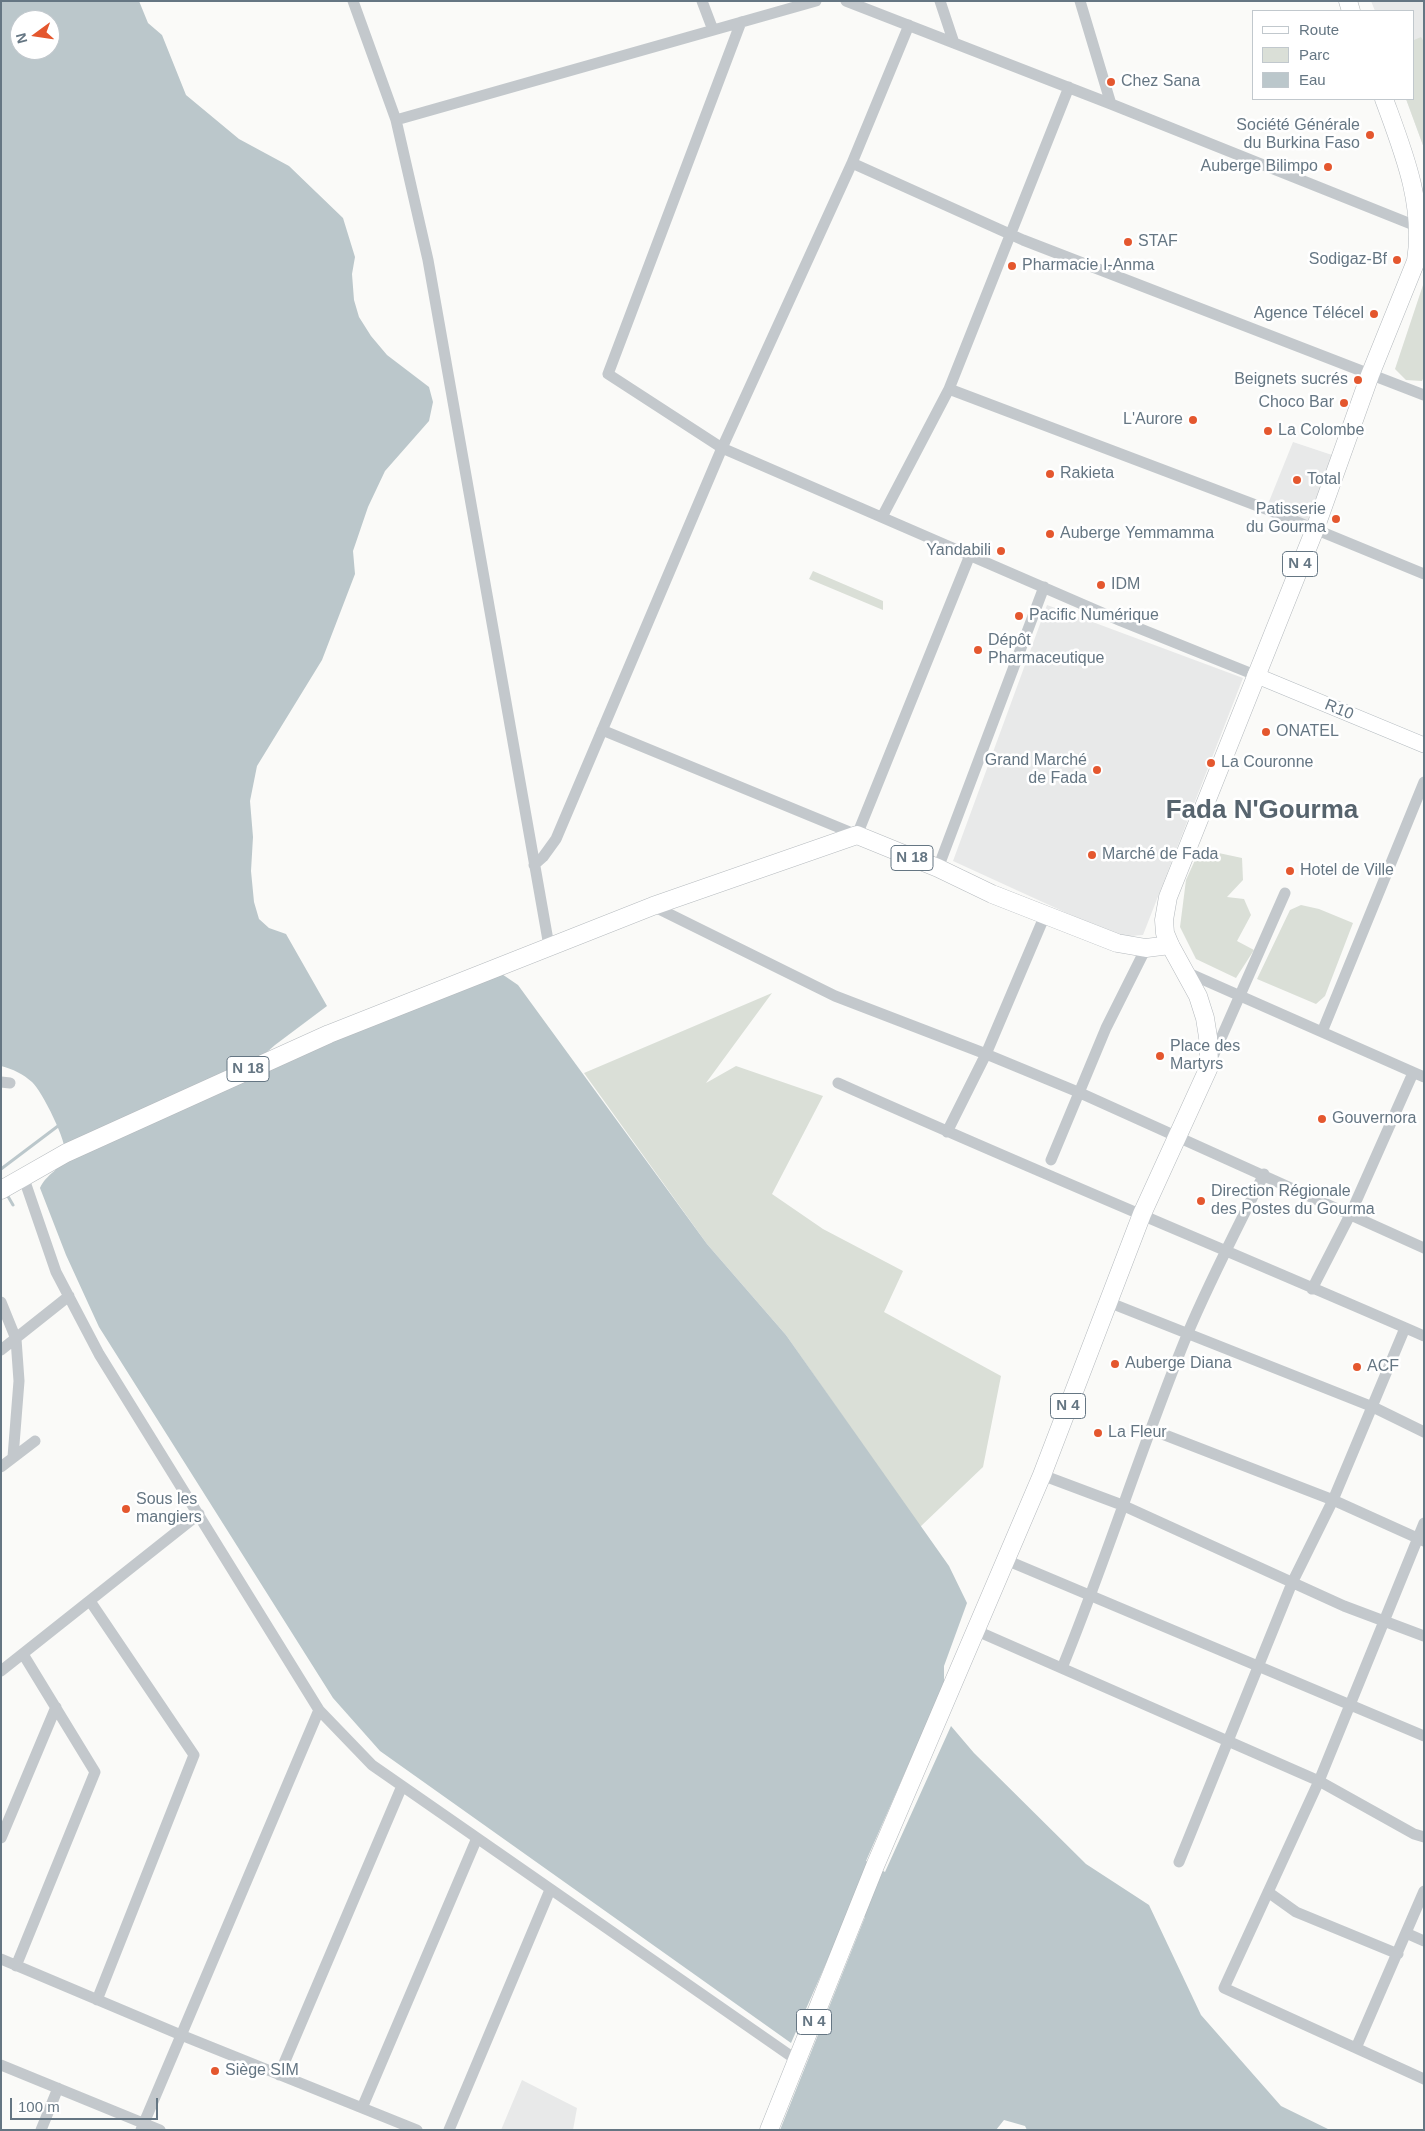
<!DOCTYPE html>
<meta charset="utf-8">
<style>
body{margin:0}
#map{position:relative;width:1425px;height:2131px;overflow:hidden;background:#fafaf8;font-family:Arial,sans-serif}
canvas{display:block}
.frame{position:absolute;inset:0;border:2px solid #657683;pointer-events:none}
.legend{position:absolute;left:1252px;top:10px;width:162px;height:90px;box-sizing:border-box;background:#fff;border:1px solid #c1c8cd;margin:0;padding:6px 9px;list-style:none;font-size:15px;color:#657683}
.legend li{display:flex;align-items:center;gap:10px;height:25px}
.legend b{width:25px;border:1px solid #c1c8cd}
.north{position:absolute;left:10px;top:10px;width:50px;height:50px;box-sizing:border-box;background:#fff;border:1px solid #c1c8cd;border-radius:50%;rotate:256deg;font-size:14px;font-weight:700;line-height:20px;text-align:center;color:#657683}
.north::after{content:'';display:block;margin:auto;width:18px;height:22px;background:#e4572e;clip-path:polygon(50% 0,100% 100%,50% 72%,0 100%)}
.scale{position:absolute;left:10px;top:2098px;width:148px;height:22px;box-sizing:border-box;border:2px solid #657683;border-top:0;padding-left:6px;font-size:15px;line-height:18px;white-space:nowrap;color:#657683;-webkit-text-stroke:4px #fff;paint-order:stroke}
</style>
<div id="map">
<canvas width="1425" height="2131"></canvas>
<div class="frame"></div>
<ul class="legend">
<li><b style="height:6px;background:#fff"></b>Route</li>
<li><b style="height:14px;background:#dadfd7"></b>Parc</li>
<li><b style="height:14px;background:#bbc7cb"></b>Eau</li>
</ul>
<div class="north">N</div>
<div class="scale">100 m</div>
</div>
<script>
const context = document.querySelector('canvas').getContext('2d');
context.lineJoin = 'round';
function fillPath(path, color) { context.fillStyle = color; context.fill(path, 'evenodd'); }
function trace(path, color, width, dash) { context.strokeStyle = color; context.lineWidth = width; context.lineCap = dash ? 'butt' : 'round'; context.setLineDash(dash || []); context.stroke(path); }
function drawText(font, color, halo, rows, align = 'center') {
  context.font = font + ' Arial,sans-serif'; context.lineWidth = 5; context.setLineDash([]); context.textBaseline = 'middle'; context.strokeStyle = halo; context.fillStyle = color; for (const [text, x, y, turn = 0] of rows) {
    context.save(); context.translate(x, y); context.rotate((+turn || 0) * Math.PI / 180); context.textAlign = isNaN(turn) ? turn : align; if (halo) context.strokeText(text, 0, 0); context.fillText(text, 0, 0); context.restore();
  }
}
const built = new Path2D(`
 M 1371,1 L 1424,1 L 1424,148 L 1406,99 L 1414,99 L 1414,11 L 1375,11 Z
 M 1293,442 L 1341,458 L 1315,529 L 1266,509 Z
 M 1047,605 L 1243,678 L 1143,935 L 1119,937 L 953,861 Z
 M 522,2080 L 577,2108 L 573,2130 L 501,2130 Z`);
const green = new Path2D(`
 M 1421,37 L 1424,42 L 1424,148 L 1406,99 L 1414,99 L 1414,40 Z
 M 1424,282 L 1424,377 L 1422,381 L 1406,380 L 1395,369 Z
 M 813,571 L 883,601 L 883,610 L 809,579 Z
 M 1200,849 L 1242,858 L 1243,880 L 1227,897 L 1244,899 L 1251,915 L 1237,941 L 1254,950 L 1236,978 L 1196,959 L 1180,927 L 1186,880 Z
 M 1301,905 L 1319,909 L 1353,923 L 1325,996 L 1316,1004 L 1257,979 L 1290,910 Z
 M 772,993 L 706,1083 L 736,1066 L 823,1096 L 772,1194 L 823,1229 L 903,1271 L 884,1312 L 1001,1376 L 983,1467 L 920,1527 L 786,1335 L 707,1244 L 584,1073 Z`);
const water = new Path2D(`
 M 1,1 L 139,1 L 148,23 L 162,35 L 186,95 L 239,139 L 289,166 L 343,218 L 355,257 L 352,274 L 354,300 L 359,317 L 371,336 L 387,355 L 429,387 L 433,402 L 429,421 L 385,471 L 368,507 L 353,551 L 355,574 L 322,660 L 257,766 L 250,801 L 253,837 L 251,871 L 254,902 L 259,919 L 269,928 L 286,934 L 327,1006 L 275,1045 L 250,1067 L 493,968 L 518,985 L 707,1244 L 786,1335 L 949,1566 L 967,1603 L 944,1666 L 944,1684 L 866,1861 L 885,1872 L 951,1726 L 974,1753 L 1086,1864 L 1149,1905 L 1201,2015 L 1281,2106 L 1330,2130 L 1027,2130 L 1025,2126 L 1004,2120 L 996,2130 L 780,2130 L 865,1917 L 850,1909 L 791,2043 L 380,1751 L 333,1698 L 99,1327 L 66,1255 L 40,1188 C 46,1174 61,1170 65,1155 C 68,1143 42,1091 32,1082 C 23,1074 13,1069 1,1066 ZM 20,20 L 50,20 L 50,50 L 20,50 Z`);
const stream = new Path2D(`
 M 1,1169 L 58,1126
 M 6,1193 L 13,1205`);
const minor = new Path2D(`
 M 353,1 L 396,120 L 428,260 L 549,946
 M 702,1 L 713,30
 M 846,1 L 1111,104 L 1421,228
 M 940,1 L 954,43
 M 1080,1 L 1111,104
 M 741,22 L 608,374 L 722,448 L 1121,621 L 1255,675
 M 396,120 L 816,1
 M 852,163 L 1023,240 L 1424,395
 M 949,389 L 1266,509 L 1424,574
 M 882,517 L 949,389 L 1069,87
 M 602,730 L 857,835 L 970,555
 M 534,865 L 543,857 L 556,839 L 722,448 L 852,163 L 909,25
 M 938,868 L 1044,587
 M 653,906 L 835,996 L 986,1054 L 1078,1092 L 1424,1248
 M 1186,972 L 1424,1077
 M 1322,1032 L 1424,782
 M 1211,1061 L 1285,893
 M 1,1082 L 10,1083
 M 838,1083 C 1032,1170 1229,1251 1424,1336
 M 947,1132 L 986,1054 L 1045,915
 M 1051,1160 L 1106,1028 L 1146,948
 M 23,1176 L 56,1272 L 99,1354 L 319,1710 L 372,1765 L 798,2061
 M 1312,1289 L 1350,1215 L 1413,1073
 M 1,1302 L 16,1339 L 19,1381 L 13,1457
 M 1108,1302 L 1373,1407 L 1424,1432
 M 1,1350 L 69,1296
 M 1152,1430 L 1333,1500 L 1424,1541
 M 1,1467 L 35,1441
 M 1042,1475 L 1122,1505 L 1344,1606 L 1424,1636
 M 1424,1523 L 1319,1781 L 1224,1988 L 1424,2079
 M 1006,1560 L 1424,1736
 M 90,1601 L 194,1755 L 97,2000
 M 977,1631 L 1319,1781 L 1414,1834 L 1424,1837
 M 1062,1668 C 1107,1558 1142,1445 1187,1335 C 1210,1280 1238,1227 1264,1174
 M 1,1671 L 199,1514
 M 1,1838 L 56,1707
 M 1179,1862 L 1292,1583 L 1333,1500 L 1405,1328
 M 1268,1892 L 1296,1912 L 1398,1954
 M 1406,1933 L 1424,1941
 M 1,1959 L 181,2035 L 417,2130
 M 16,1966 L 95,1772 L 23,1654
 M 1356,2048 L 1424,1891
 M 1,2065 L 160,2130
 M 279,2075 L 402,1786
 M 362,2108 L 477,1838
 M 41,2130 L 58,2088
 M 141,2130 L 319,1710
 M 449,2130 L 550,1890`);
const secondary = new Path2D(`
 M 1255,675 L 1424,745`);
const primary = new Path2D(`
 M 1,1190 L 66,1153 L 329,1034 L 653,906 L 857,835 L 938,868 L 992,894 L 1117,943 L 1146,948 L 1170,945`);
const trunk = new Path2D(`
 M 1348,1 L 1351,11
 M 769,2130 L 875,1866 L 1042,1475 L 1142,1214 L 1209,1067 L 1208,1037 L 1205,1018 L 1198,996 L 1170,945 L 1165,933 L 1164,920 L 1168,897 L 1315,529 L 1370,375 L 1416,261 C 1425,204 1403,151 1384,99`);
const markers = [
 [1111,82,5,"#e4572e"],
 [1370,135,5,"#e4572e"],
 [1328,167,5,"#e4572e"],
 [1128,242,5,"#e4572e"],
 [1397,260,5,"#e4572e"],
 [1012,266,5,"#e4572e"],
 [1374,314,5,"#e4572e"],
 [1358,380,5,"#e4572e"],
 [1344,403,5,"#e4572e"],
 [1193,420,5,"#e4572e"],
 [1268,431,5,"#e4572e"],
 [1050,474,5,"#e4572e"],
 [1297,480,5,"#e4572e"],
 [1336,519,5,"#e4572e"],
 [1050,534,5,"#e4572e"],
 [1001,551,5,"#e4572e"],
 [1101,585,5,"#e4572e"],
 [1019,616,5,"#e4572e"],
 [978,650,5,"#e4572e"],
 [1266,732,5,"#e4572e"],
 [1211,763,5,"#e4572e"],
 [1097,770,5,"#e4572e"],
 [1092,855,5,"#e4572e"],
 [1290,871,5,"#e4572e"],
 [1160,1056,5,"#e4572e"],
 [1322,1119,5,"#e4572e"],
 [1201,1201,5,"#e4572e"],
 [1115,1364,5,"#e4572e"],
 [1357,1367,5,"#e4572e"],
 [1098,1433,5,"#e4572e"],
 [126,1509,5,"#e4572e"],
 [215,2071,5,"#e4572e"]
];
const shields = [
 [1300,564,35],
 [912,858,42],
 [248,1069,42],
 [1068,1406,35],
 [814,2022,35]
];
const shieldNames = [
 ["N 4",1300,564],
 ["N 18",912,858],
 ["N 18",248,1069],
 ["N 4",1068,1406],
 ["N 4",814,2022]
];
const poiNames = [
 ["Chez Sana",1121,82],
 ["Société Générale",1360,126,"right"],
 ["du Burkina Faso",1360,144,"right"],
 ["Auberge Bilimpo",1318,167,"right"],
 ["STAF",1138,242],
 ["Sodigaz-Bf",1387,260,"right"],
 ["Pharmacie I-Anma",1022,266],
 ["Agence Télécel",1364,314,"right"],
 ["Beignets sucrés",1348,380,"right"],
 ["Choco Bar",1334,403,"right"],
 ["L'Aurore",1183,420,"right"],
 ["La Colombe",1278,431],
 ["Rakieta",1060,474],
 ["Total",1307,480],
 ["Patisserie",1326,510,"right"],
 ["du Gourma",1326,528,"right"],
 ["Auberge Yemmamma",1060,534],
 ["Yandabili",991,551,"right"],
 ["IDM",1111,585],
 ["Pacific Numérique",1029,616],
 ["Dépôt",988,641],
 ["Pharmaceutique",988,659],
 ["ONATEL",1276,732],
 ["Grand Marché",1087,761,"right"],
 ["de Fada",1087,779,"right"],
 ["La Couronne",1221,763],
 ["Marché de Fada",1102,855],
 ["Hotel de Ville",1300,871],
 ["Place des",1170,1047],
 ["Martyrs",1170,1065],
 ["Gouvernora",1332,1119],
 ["Direction Régionale",1211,1192],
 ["des Postes du Gourma",1211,1210],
 ["Auberge Diana",1125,1364],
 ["ACF",1367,1367],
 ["La Fleur",1108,1433],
 ["Sous les",136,1500],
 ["mangiers",136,1518],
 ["Siège SIM",225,2071]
];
const streetNames = [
 ["R10",1339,710,22]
];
const townNames = [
 ["Fada N'Gourma",1262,811]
];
fillPath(built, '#e8e9e9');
fillPath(green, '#dadfd7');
fillPath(water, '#bbc7cb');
trace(stream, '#bbc7cb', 3);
trace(secondary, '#b3babf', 16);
trace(primary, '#b5babe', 19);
trace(trunk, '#b4b9bd', 19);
trace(minor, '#c3c8cc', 11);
trace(secondary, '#fff', 15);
trace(primary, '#fff', 18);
trace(trunk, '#fff', 18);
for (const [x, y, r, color] of markers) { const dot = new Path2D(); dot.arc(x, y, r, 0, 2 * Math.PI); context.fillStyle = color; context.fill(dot); trace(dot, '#fff', 2); }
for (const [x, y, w] of shields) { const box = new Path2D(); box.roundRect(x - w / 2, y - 12.5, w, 25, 4); context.fillStyle = '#fff'; context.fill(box); trace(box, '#657683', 1); }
drawText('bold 15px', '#657683', null, shieldNames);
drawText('16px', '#657683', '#fff', poiNames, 'left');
drawText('16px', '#657683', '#fff', streetNames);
drawText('bold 26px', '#57646e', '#fff', townNames);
</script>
